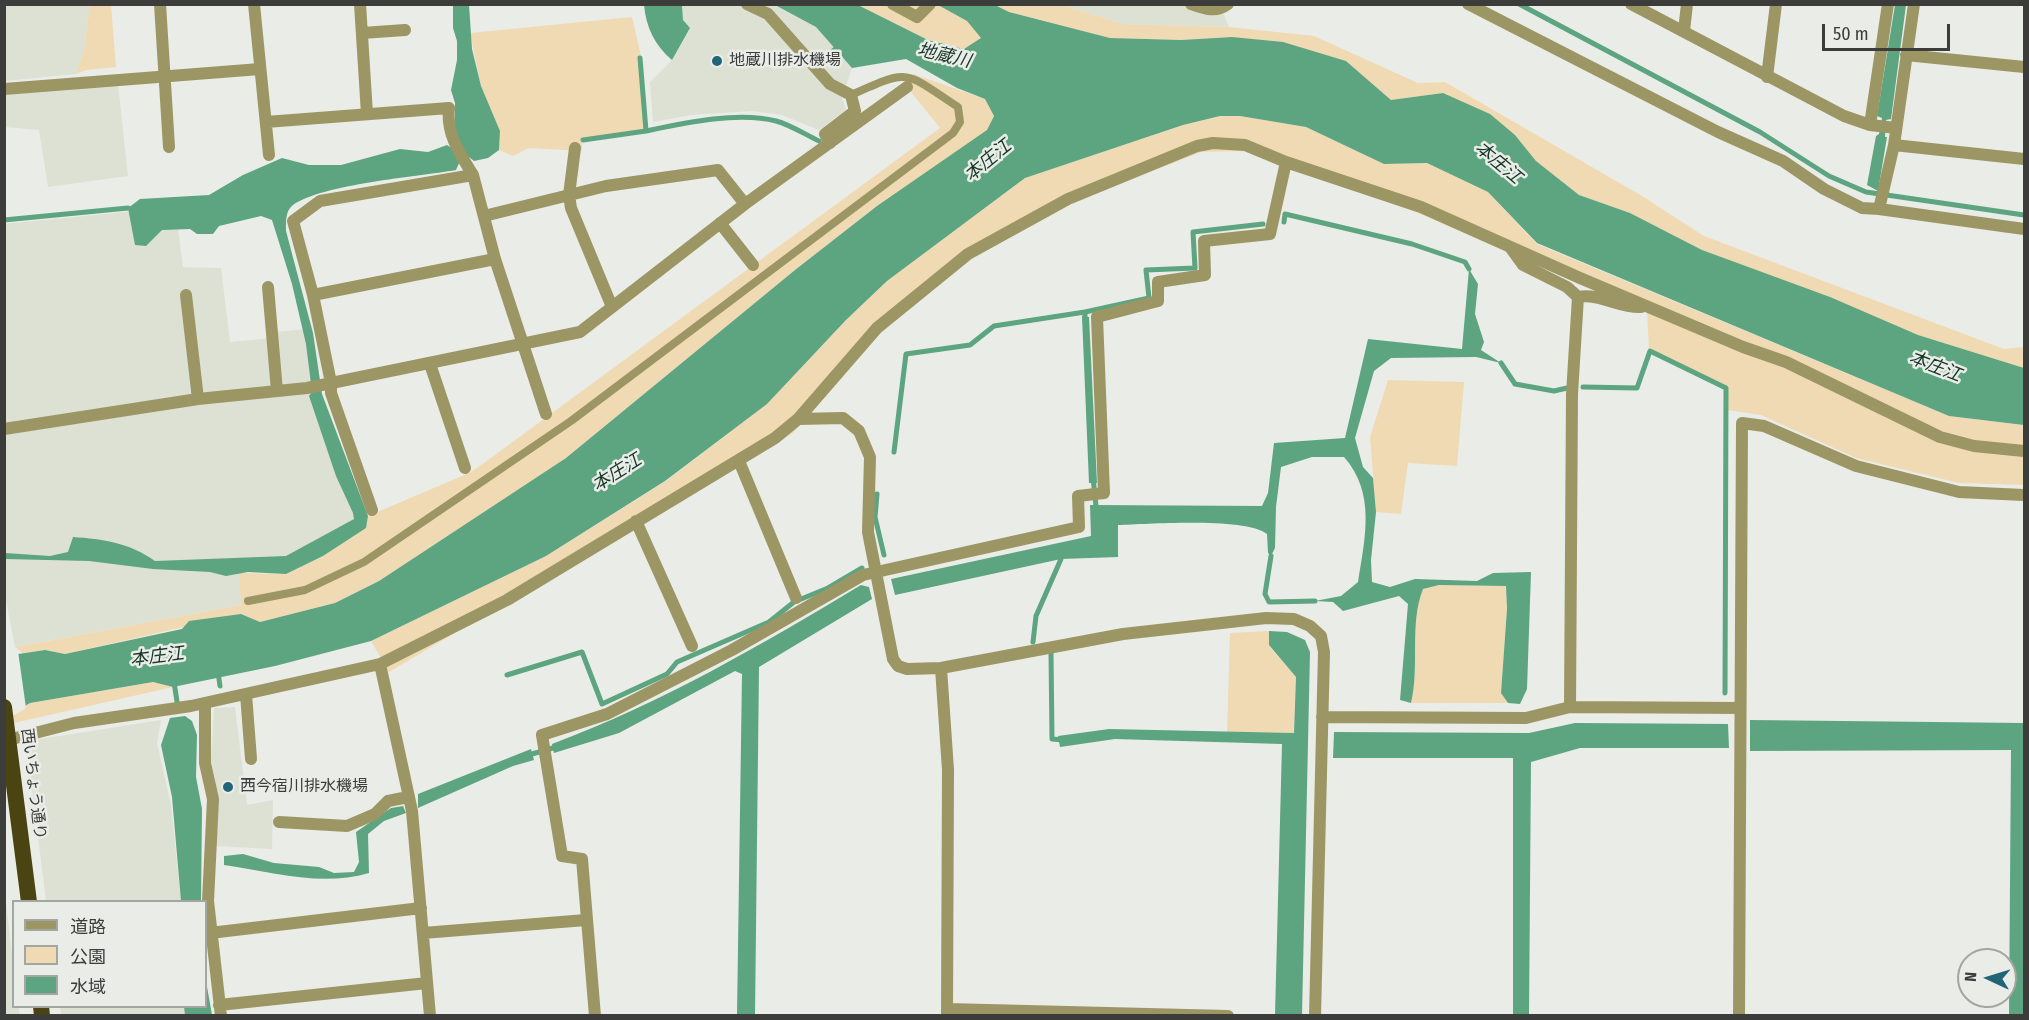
<!DOCTYPE html>
<meta charset="utf-8">
<style>
body{margin:0}
#map{position:relative;width:2029px;height:1020px;overflow:hidden;background:#eaece7;font-family:"Fira Sans Condensed","Noto Sans JP",sans-serif}
canvas{display:block}
.frame{position:absolute;inset:0;border:6px solid #3c3d3b;pointer-events:none}
.legend{position:absolute;left:12px;top:900px;width:195px;height:108px;box-sizing:border-box;background:#eaece7;border:2px solid #a4a6a2;margin:0;padding:8px 10px;list-style:none;font-size:18px;color:#3c3d3b}
.legend li{display:flex;align-items:center;gap:12px;height:30px}
.legend b{width:30px;border:2px solid #a4a6a2}
.north{position:absolute;left:1957px;top:948px;width:60px;height:60px;box-sizing:border-box;background:#eaece7;border:2px solid #a4a6a2;border-radius:50%;rotate:274deg;font-size:16px;font-weight:700;line-height:24px;text-align:center;color:#3c3d3b}
.north::after{content:'';display:block;margin:auto;width:21px;height:27px;background:#226577;clip-path:polygon(50% 0,100% 100%,50% 72%,0 100%)}
.scale{position:absolute;left:1822px;top:24px;width:128px;height:27px;box-sizing:border-box;border:3px solid #3c3d3b;border-top:0;padding-left:8px;font-size:18px;line-height:21px;white-space:nowrap;color:#3c3d3b;-webkit-text-stroke:4px #eaece7;paint-order:stroke}
</style>
<div id="map">
<canvas width="2029" height="1020"></canvas>
<div class="frame"></div>
<ul class="legend">
<li><b style="height:8px;background:#9c9665"></b>道路</li>
<li><b style="height:16px;background:#f0dab3"></b>公園</li>
<li><b style="height:16px;background:#5da481"></b>水域</li>
</ul>
<div class="north">N</div>
<div class="scale">50 m</div>
</div>
<script>
const context = document.querySelector('canvas').getContext('2d');
context.lineJoin = 'round';
function fillPath(path, color) { context.fillStyle = color; context.fill(path, 'evenodd'); }
function trace(path, color, width, dash) { context.strokeStyle = color; context.lineWidth = width; context.lineCap = dash ? 'butt' : 'round'; context.setLineDash(dash || []); context.stroke(path); }
function drawText(font, color, halo, rows, align = 'center') {
  context.font = font + ' "Fira Sans Condensed","Noto Sans JP",sans-serif'; context.lineWidth = 5; context.setLineDash([]); context.textBaseline = 'middle'; context.strokeStyle = halo; context.fillStyle = color; for (const [text, x, y, turn = 0] of rows) {
    context.save(); context.translate(x, y); context.rotate((+turn || 0) * Math.PI / 180); context.textAlign = isNaN(turn) ? turn : align; if (halo) context.strokeText(text, 0, 0); context.fillText(text, 0, 0); context.restore();
  }
}
const built = new Path2D(`
 M 5,5 L 90,5 L 84,50 L 76,74 L 5,81 Z
 M 682,5 L 775,5 L 816,27 L 852,68 L 842,98 L 846,110 L 819,130 L 782,115 L 752,111 L 691,115 L 653,122 L 650,82 L 672,60 L 690,29 L 683,20 Z
 M 1062,5 L 1220,5 L 1229,27 L 1123,24 Z
 M 118,84 L 128,176 L 48,187 L 39,130 L 5,127 L 5,92 Z
 M 135,211 L 176,212 L 183,267 L 221,268 L 230,342 L 272,338 L 273,332 L 308,329 L 317,402 L 362,520 L 288,564 L 239,565 L 241,605 L 15,647 L 4,590 L 4,224 Z
 M 235,707 L 247,805 L 273,800 L 272,849 L 215,846 L 218,795 L 211,760 L 214,708 Z
 M 161,720 L 157,743 L 171,805 L 181,901 L 46,901 L 27,749 L 34,740 Z
 M 5,893 L 13,964 L 14,1006 L 19,1007 L 20,1015 L 5,1015 Z
 M 60,1007 L 184,1007 L 185,1015 L 61,1015 Z`);
const green = new Path2D(`
 M 90,5 L 111,5 L 116,67 L 86,70 L 76,74 L 84,50 Z
 M 858,5 L 938,5 L 967,21 L 982,39 L 964,49 L 928,40 Z
 M 995,5 L 1062,5 L 1123,24 L 1229,27 L 1314,36 L 1418,83 L 1445,82 L 1642,196 L 1704,236 L 2004,349 L 2024,347 L 2024,368 L 1918,335 L 1702,250 L 1630,213 L 1579,195 L 1536,161 L 1515,135 L 1443,93 L 1391,100 L 1346,61 L 1328,56 L 1232,37 L 1181,40 L 1110,38 L 1009,12 Z
 M 632,17 L 642,60 L 648,128 L 582,140 L 582,151 L 529,148 L 513,156 L 499,150 L 500,131 L 481,86 L 470,33 Z
 M 913,74 L 985,99 L 994,116 L 987,131 L 877,206 L 795,270 L 566,458 L 379,581 L 335,603 L 260,622 L 241,614 L 65,654 L 45,650 L 23,653 L 15,647 L 241,605 L 239,573 L 286,574 L 323,556 L 365,528 L 368,516 L 469,473 L 484,463 L 940,128 L 903,82 Z
 M 1220,116 L 1240,116 L 1306,127 L 1384,164 L 1427,163 L 1488,192 L 1537,244 L 1949,416 L 2024,425 L 2024,485 L 1959,483 L 1856,458 L 1761,415 L 1727,410 L 1727,387 L 1649,349 L 1647,312 L 1416,212 L 1245,151 L 1201,152 L 1066,205 L 974,255 L 877,333 L 793,433 L 389,672 L 371,641 L 546,556 L 666,481 L 767,404 L 846,320 L 887,281 L 1025,178 L 1183,125 Z
 M 1388,380 L 1464,382 L 1457,466 L 1408,463 L 1401,514 L 1376,512 L 1370,437 Z
 M 1439,585 L 1506,586 L 1507,609 L 1501,693 L 1508,703 L 1411,703 C 1420,666 1409,624 1423,589 Z
 M 1269,631 L 1269,646 L 1296,677 L 1294,733 L 1227,732 L 1230,633 Z
 M 153,682 L 173,687 L 5,725 L 4,718 L 30,703 Z`);
const water = new Path2D(`
 M 453,5 L 469,5 L 472,49 L 481,86 L 500,131 L 499,150 L 488,158 L 474,161 L 469,157 L 460,161 L 456,170 C 416,177 323,184 293,205 C 285,211 286,222 286,231 L 313,333 L 322,394 L 368,516 L 366,528 L 323,556 L 286,574 L 248,572 L 226,576 L 210,572 L 153,569 L 89,561 L 5,559 L 5,553 L 50,556 L 68,552 L 73,537 C 103,539 130,543 155,561 L 286,556 L 354,519 L 353,513 L 336,476 L 309,396 L 312,392 L 306,344 L 292,284 L 272,220 L 261,216 L 219,226 L 213,234 L 197,234 L 190,229 L 162,230 L 146,246 L 135,245 L 128,208 L 140,199 L 209,195 L 243,175 L 282,158 L 309,165 L 341,165 L 400,149 L 428,152 L 447,145 L 455,150 L 455,103 L 451,90 L 457,60 L 457,41 L 453,28 Z
 M 644,5 L 682,5 L 683,20 L 690,28 L 672,60 C 655,46 646,27 644,5 Z
 M 775,5 L 858,5 L 928,40 L 964,49 L 981,38 L 967,21 L 938,5 L 995,5 L 1009,12 L 1110,38 L 1181,40 L 1232,37 L 1283,42 L 1346,61 L 1391,100 L 1443,93 L 1490,114 L 1515,135 L 1536,161 L 1579,195 L 1630,213 L 1702,250 L 1830,297 L 1918,335 L 2024,368 L 2024,425 L 1949,416 L 1537,243 L 1488,192 L 1427,163 L 1384,164 L 1306,127 L 1240,116 L 1220,116 L 1183,125 L 1025,178 L 887,281 L 846,320 L 767,404 L 665,481 L 546,556 L 371,641 L 275,666 L 173,687 L 153,682 L 30,703 L 5,718 L 5,656 L 45,650 L 65,654 L 182,629 L 189,621 L 241,614 L 260,622 L 335,603 L 379,581 L 566,458 L 795,270 L 877,206 L 987,130 L 994,116 L 985,99 L 957,88 L 906,59 L 852,68 L 816,27 Z
 M 1895,5 L 1906,5 L 1891,119 L 1886,120 L 1885,137 L 1887,137 L 1878,191 L 1867,185 L 1876,136 L 1879,134 L 1882,118 L 1877,116 Z
 M 1469,269 L 1478,284 L 1475,314 L 1484,342 L 1481,350 L 1501,363 L 1476,357 L 1391,358 L 1374,371 L 1355,438 L 1363,467 L 1373,478 L 1376,512 L 1371,560 L 1372,582 L 1390,587 L 1415,579 L 1477,581 L 1493,573 L 1531,572 L 1527,689 L 1520,704 L 1508,703 L 1501,693 L 1507,609 L 1506,586 L 1439,585 L 1423,589 C 1409,624 1420,666 1411,703 L 1400,700 L 1408,604 L 1399,596 L 1343,611 L 1333,602 L 1315,601 L 1341,596 L 1358,582 C 1365,538 1376,493 1344,457 L 1312,457 L 1281,467 L 1276,507 L 1275,548 L 1271,556 L 1268,553 L 1267,534 C 1247,517 1148,524 1118,525 L 1118,557 L 1061,559 L 895,595 L 891,579 L 1091,536 L 1090,505 L 1262,506 L 1268,493 L 1274,443 L 1345,438 L 1368,339 L 1462,349 Z
 M 1082,316 L 1089,317 L 1097,483 L 1089,483 Z
 M 861,585 L 869,587 L 872,599 L 759,667 L 755,1015 L 737,1015 L 742,674 L 735,671 L 619,733 L 554,753 L 552,744 C 662,703 761,645 861,585 Z
 M 1269,631 L 1287,632 L 1305,640 L 1310,652 L 1302,1015 L 1275,1015 L 1282,744 L 1115,739 L 1060,747 L 1058,736 L 1109,729 L 1294,733 L 1296,677 L 1269,645 Z
 M 185,716 L 192,721 L 197,735 L 196,777 L 202,809 L 201,901 L 181,901 L 172,797 L 161,745 L 170,718 Z
 M 1750,720 L 2024,723 L 2024,1015 L 2009,1015 L 2011,750 L 1750,751 Z
 M 1575,723 L 1728,724 L 1729,748 L 1580,748 L 1531,762 L 1529,1015 L 1513,1015 L 1513,758 L 1333,758 L 1334,732 L 1529,733 Z
 M 531,749 L 534,760 L 513,766 L 418,808 L 418,794 Z
 M 403,806 L 406,813 L 384,821 L 368,834 L 369,873 C 321,887 273,872 224,865 L 224,856 L 243,854 L 274,863 L 319,867 L 334,873 L 354,872 L 359,862 L 356,832 L 391,808 Z
 M 206,981 L 212,1015 L 185,1015 L 184,1007 L 206,1006 Z`);
const pier = new Path2D(`
 M 18,651 L 26,708 L 4,721 L 4,653 Z`);
const stream = new Path2D(`
 M 1519,4 L 1760,132 L 1829,176 L 1866,192 L 2024,215
 M 825,58 L 840,45
 M 646,131 C 684,123 738,111 776,121 C 791,125 806,135 819,141
 M 583,140 L 646,131 L 640,58
 M 4,220 L 128,208
 M 1284,222 L 1285,214 L 1412,244 L 1465,262 L 1469,269
 M 1085,321 L 1085,312 L 1149,298 L 1146,270 L 1195,268 L 1193,232 L 1263,224
 M 1501,363 L 1515,384 L 1554,391 L 1567,388
 M 1583,387 L 1637,388 L 1650,351 L 1726,388 L 1725,693
 M 894,452 L 906,354 L 970,345 L 994,326 L 1085,312
 M 1093,477 L 1096,506
 M 877,494 L 875,517 L 884,555
 M 1271,556 L 1265,594 L 1269,602 L 1315,601
 M 1033,642 L 1036,616 L 1061,559
 M 1051,653 L 1052,739 L 1063,740
 M 218,672 L 220,686
 M 507,675 L 582,652 L 602,704 L 667,674 L 677,662 L 769,622 L 794,602 L 828,588 L 862,568
 M 174,682 L 178,708
 M 532,754 L 553,748`);
const service = new Path2D(`
 M 248,601 L 305,590 L 364,562 L 571,421 L 953,133 L 960,122 L 958,107 C 903,71 911,68 851,95`);
const minor = new Path2D(`
 M 160,4 L 169,147
 M 254,4 L 269,155
 M 360,4 L 367,114
 M 747,4 L 768,14 L 830,84 L 851,95 L 855,111 L 825,134 L 830,143
 M 893,4 L 917,17 L 930,4
 M 1191,4 C 1205,9 1216,13 1228,4
 M 1468,4 L 1718,132 L 1783,161 L 1824,189 L 1862,208 L 1879,209 L 1894,145 L 1914,4
 M 1631,4 L 1844,116 L 1870,125 L 1896,128
 M 1684,31 L 1687,4
 M 362,33 L 405,30
 M 1906,55 L 2024,67
 M 1767,77 L 1776,4
 M 4,89 L 260,69
 M 266,122 L 449,108 C 446,134 460,154 473,175
 M 1870,125 L 1888,4
 M 1894,145 L 2024,159
 M 575,148 L 569,195 L 571,208 L 612,307
 M 1879,209 L 2024,229
 M 484,216 L 606,186 L 718,170 L 745,204
 M 720,223 L 753,265
 M 1510,247 L 1523,265 L 1567,287 L 1578,297
 M 268,287 L 277,391
 M 186,295 L 198,399
 M 313,295 L 495,259
 M 1578,297 C 1600,293 1619,308 1641,307
 M 430,364 L 465,468
 M 798,419 L 843,418 L 859,431 L 870,457 L 868,532 L 893,659 L 898,666 L 907,669 L 941,668 L 1123,634 L 1266,618 L 1294,619 L 1310,626 L 1321,636 L 1324,652 L 1315,1016
 M 4,429 L 198,399 L 307,388 L 580,332 L 745,204 L 907,87
 M 739,461 L 796,598
 M 372,510 L 331,393 L 331,383 L 313,295 L 293,221 L 320,201 L 473,175 L 495,259 L 546,414
 M 636,521 L 692,646
 M 380,664 L 412,811 L 430,1016
 M 941,668 L 948,770 L 947,1016
 M 246,694 L 251,759
 M 205,703 L 205,763 L 213,799 L 208,901 L 221,1016
 M 1570,707 L 1572,394 L 1578,297
 M 1322,717 L 1526,718 L 1570,707 L 1740,708
 M 4,741 L 74,723 L 191,706 L 380,664 L 507,600 L 775,438 L 798,419 L 877,328 L 968,254 L 1068,199 L 1197,146 L 1213,143 L 1245,145 L 1286,162 L 1421,207 L 1580,278 L 1743,347 L 1786,362 L 1940,437 L 1974,446 L 2024,451
 M 279,822 L 347,826 L 375,814 L 388,801 L 408,797
 M 210,933 L 421,908
 M 423,933 L 586,920
 M 219,1005 L 427,983
 M 947,1009 L 1228,1016
 M 595,1016 L 582,859 L 562,856 L 542,735 L 607,714 L 732,650 L 863,575 L 1079,527 L 1078,496 L 1104,493 L 1097,317 L 1158,301 L 1158,282 L 1205,275 L 1204,241 L 1270,234 L 1286,162
 M 1739,1016 L 1742,423 L 1764,426 L 1856,466 L 1959,492 L 2024,495`);
const trunk = new Path2D(`
 M 4,707 L 29,902
 M 41,1006 L 42,1016`);
const markers = [
 [717,61,6,"#226577"],
 [228,787,6,"#226577"]
];
const poiNames = [
 ["地蔵川排水機場",729,61],
 ["西今宿川排水機場",240,787]
];
const streetNames = [
 ["西いちょう通り",33,784,83]
];
const waterNames = [
 ["地蔵川",944,56,13],
 ["本庄江",988,161,-39],
 ["本庄江",1498,163,40],
 ["本庄江",1935,367,21],
 ["本庄江",617,473,-32],
 ["本庄江",157,657,-7]
];
fillPath(built, '#dce1d4');
fillPath(green, '#f0dab3');
fillPath(water, '#5da481');
fillPath(pier, '#eaece7');
trace(stream, '#5da481', 5);
trace(service, '#9c9665', 8);
trace(minor, '#9c9665', 12);
trace(trunk, '#4a4312', 16);
for (const [x, y, r, color] of markers) { const dot = new Path2D(); dot.arc(x, y, r, 0, 2 * Math.PI); context.fillStyle = color; context.fill(dot); trace(dot, '#eaece7', 2); }
drawText('16px', '#3c3d3b', '#eaece7', poiNames, 'left');
drawText('16px', '#3c3d3b', '#eaece7', streetNames);
drawText('italic 18px', '#173728', '#eaece7', waterNames);
</script>
